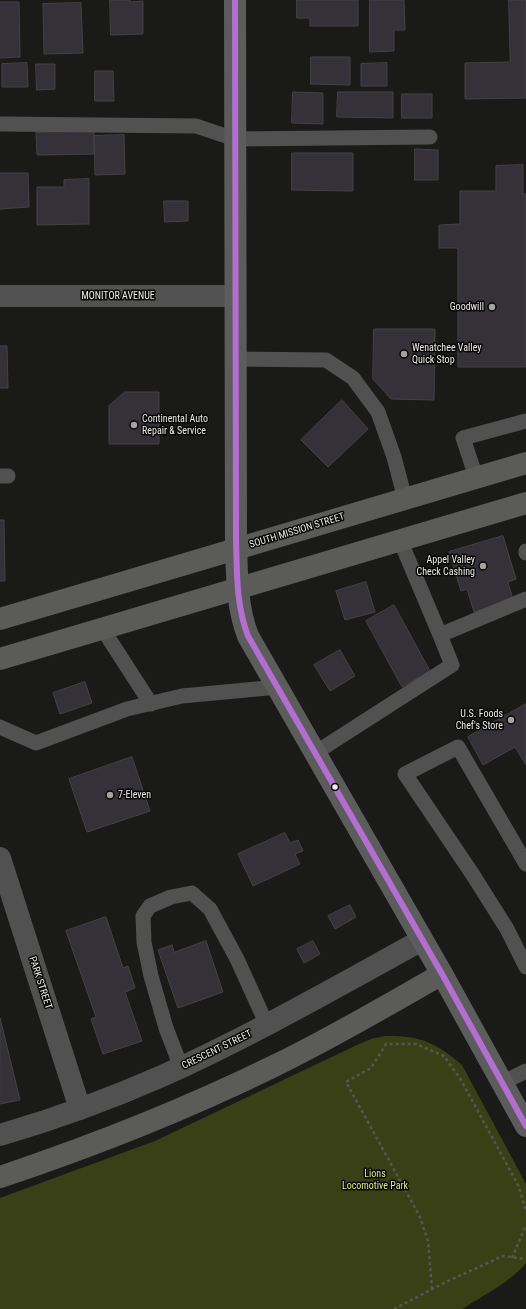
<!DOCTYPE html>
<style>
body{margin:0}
canvas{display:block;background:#1a1b19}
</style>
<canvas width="526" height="1309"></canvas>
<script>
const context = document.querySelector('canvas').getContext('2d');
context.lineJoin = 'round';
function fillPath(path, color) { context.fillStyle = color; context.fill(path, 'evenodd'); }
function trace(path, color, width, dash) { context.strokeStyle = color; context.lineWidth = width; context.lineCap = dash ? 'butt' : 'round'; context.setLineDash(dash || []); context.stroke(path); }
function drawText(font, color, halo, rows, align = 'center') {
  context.font = font + ' "Roboto Condensed",sans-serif'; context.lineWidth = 3; context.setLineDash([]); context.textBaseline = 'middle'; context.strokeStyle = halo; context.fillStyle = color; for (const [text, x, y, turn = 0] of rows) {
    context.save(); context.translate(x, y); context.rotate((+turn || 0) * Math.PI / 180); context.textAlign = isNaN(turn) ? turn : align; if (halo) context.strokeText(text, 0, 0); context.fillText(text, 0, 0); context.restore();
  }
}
const green = new Path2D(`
 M 385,1036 C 419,1035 437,1043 462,1065 L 526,1184 L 526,1263 C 509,1283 484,1295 462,1309 L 0,1309 L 0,1198 L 155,1141 L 357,1045 L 371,1039 Z`);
const building = new Path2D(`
 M 110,0 L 130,0 L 130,2 L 143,1 L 143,34 L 111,35 Z
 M 297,0 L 358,0 L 358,26 L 310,26 L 310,18 L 297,18 Z
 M 370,0 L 404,0 L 405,30 L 394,30 L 394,51 L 370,52 Z
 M 509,0 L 526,0 L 526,98 L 465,99 L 465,63 L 510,62 Z
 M 0,2 L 19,2 L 20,57 L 0,58 Z
 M 81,3 L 83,53 L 44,54 L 43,4 Z
 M 311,57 L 350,57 L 350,85 L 311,84 Z
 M 27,63 L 28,87 L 2,87 L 2,64 Z
 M 387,63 L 387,86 L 361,86 L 361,64 Z
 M 36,64 L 55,64 L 55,89 L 37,90 Z
 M 95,71 L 113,71 L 114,101 L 95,101 Z
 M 293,92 L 323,93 L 323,124 L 292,123 Z
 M 338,92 L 393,92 L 393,118 L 337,117 Z
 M 402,94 L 432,94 L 432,118 L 402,118 Z
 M 94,131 L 94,154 L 37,155 L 36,133 Z
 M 124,135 L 125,174 L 95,175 L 94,136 Z
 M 415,149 L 438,150 L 438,180 L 415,180 Z
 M 292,153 L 353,153 L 353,191 L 292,190 Z
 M 523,165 L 523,194 L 526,194 L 526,367 L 458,367 L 458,248 L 439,248 L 439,225 L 460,224 L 460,191 L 496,191 L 496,166 Z
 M 0,173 L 28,173 L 29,207 L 0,209 Z
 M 89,179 L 89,224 L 37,225 L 37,187 L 64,187 L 64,180 Z
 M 164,201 L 188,201 L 188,221 L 165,222 Z
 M 374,329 L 435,329 L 434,400 L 391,399 L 373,379 Z
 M 0,346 L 7,346 L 8,388 L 0,388 Z
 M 125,392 L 159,392 L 159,444 L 109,444 L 109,406 Z
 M 342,400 L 368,429 L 328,467 L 301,440 Z
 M 0,520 L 4,520 L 5,581 L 0,581 Z
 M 503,536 L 516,579 L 508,582 L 513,600 L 474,612 L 467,589 L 461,591 L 449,552 Z
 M 366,582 L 375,612 L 345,620 L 336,591 Z
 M 394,605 L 430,671 L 402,687 L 366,621 Z
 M 340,650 L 355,676 L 330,691 L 314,665 Z
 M 85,682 L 92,703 L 60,714 L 53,693 Z
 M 526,704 L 526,765 L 515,747 L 483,765 L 468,737 Z
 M 132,757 L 150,811 L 87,832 L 69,779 Z
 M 285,833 L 290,843 L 298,840 L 303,851 L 295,854 L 300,864 L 253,886 L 238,854 Z
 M 350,905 L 356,917 L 335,929 L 328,916 Z
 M 106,917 L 123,968 L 128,966 L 135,988 L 125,992 L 142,1041 L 103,1054 L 91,1019 L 96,1017 L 66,931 Z
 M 206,941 L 223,992 L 178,1008 L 158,950 L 172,945 L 174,952 Z
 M 313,941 L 320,954 L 304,963 L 297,949 Z
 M 0,1018 L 20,1100 L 0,1104 Z`);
const path = new Path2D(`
 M 512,1258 L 526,1225
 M 432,1289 L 428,1241 L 420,1217 L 346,1082 L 371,1068 L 386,1044 L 416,1044 L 444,1056 L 461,1080 L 519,1187 L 526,1211
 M 394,1309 L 446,1282 L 503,1256 L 526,1259`);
const lane = new Path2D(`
 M 0,124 L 196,126 L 235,139 L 430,137
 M 235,359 L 326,360 L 353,378 L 378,412 L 394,457 L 405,499
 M 0,476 L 8,476
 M 476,477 L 463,438 L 526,421
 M 400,540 L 440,635 L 526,599
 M 526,551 L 526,553
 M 102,628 L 151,704
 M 0,727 L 36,743 L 127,709 L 182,696 L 278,687
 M 315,753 L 452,665 L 440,635
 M 526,864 L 458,747 L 405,774 L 473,875 L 507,929 L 526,967
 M 181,1067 L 166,1028 L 151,976 L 144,942 L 143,916 L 150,906 L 171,897 L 192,893 L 210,909 L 237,959 L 267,1025
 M 502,1083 L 526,1071`);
const street = new Path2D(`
 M 0,296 L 235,296
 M 0,858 L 80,1109
 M 0,1135 C 55,1119 110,1099 162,1076 C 251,1036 336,987 422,940`);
const secondary = new Path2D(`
 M 235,0 L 236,540 C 237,572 236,605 248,636 L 442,974 L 526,1126`);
const primary = new Path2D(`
 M 0,619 L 526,463
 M 0,659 L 526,503
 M 0,1177 C 93,1146 184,1110 272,1067 C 330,1039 386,1006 442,974`);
const bus1 = new Path2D(`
 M 235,0 L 236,540 C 237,572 236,605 248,636 L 442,974 L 526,1126`);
const markers = [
 [492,307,4,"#a2a4a1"],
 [404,354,4,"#a2a4a1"],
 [134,425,4,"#a2a4a1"],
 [483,566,4,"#a2a4a1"],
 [511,720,4,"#a2a4a1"],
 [335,787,3.5,"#ecedea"],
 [110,795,4,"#a2a4a1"]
];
const streetNames = [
 ["MONITOR AVENUE",118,296],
 ["SOUTH MISSION STREET",297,531,-17],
 ["PARK STREET",40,983,72],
 ["CRESCENT STREET",217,1050,-26]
];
const poiNames = [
 ["Goodwill",484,307],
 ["Wenatchee Valley",412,348,"left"],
 ["Quick Stop",412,360,"left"],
 ["Continental Auto",142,419,"left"],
 ["Repair & Service",142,431,"left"],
 ["Appel Valley",475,560],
 ["Check Cashing",475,572],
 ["U.S. Foods",503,714],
 ["Chef's Store",503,726],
 ["7-Eleven",118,795,"left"]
];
const parkNames = [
 ["Lions",375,1174],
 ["Locomotive Park",375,1186]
];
fillPath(green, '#3a4015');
fillPath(building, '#343139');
trace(building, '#424343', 1);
trace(path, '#565656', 2.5, [3, 3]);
trace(lane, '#505150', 15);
trace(street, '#505150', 22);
trace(secondary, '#5c5c5c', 22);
trace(primary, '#5b5b5a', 22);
trace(bus1, '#b36fd0', 6);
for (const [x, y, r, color] of markers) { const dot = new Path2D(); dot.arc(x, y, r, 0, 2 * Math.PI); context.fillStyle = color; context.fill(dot); trace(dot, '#060605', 1.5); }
drawText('10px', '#ecedea', '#060605', streetNames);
drawText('10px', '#ecedea', '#060605', poiNames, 'right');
drawText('10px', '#dced8c', '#060605', parkNames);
</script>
